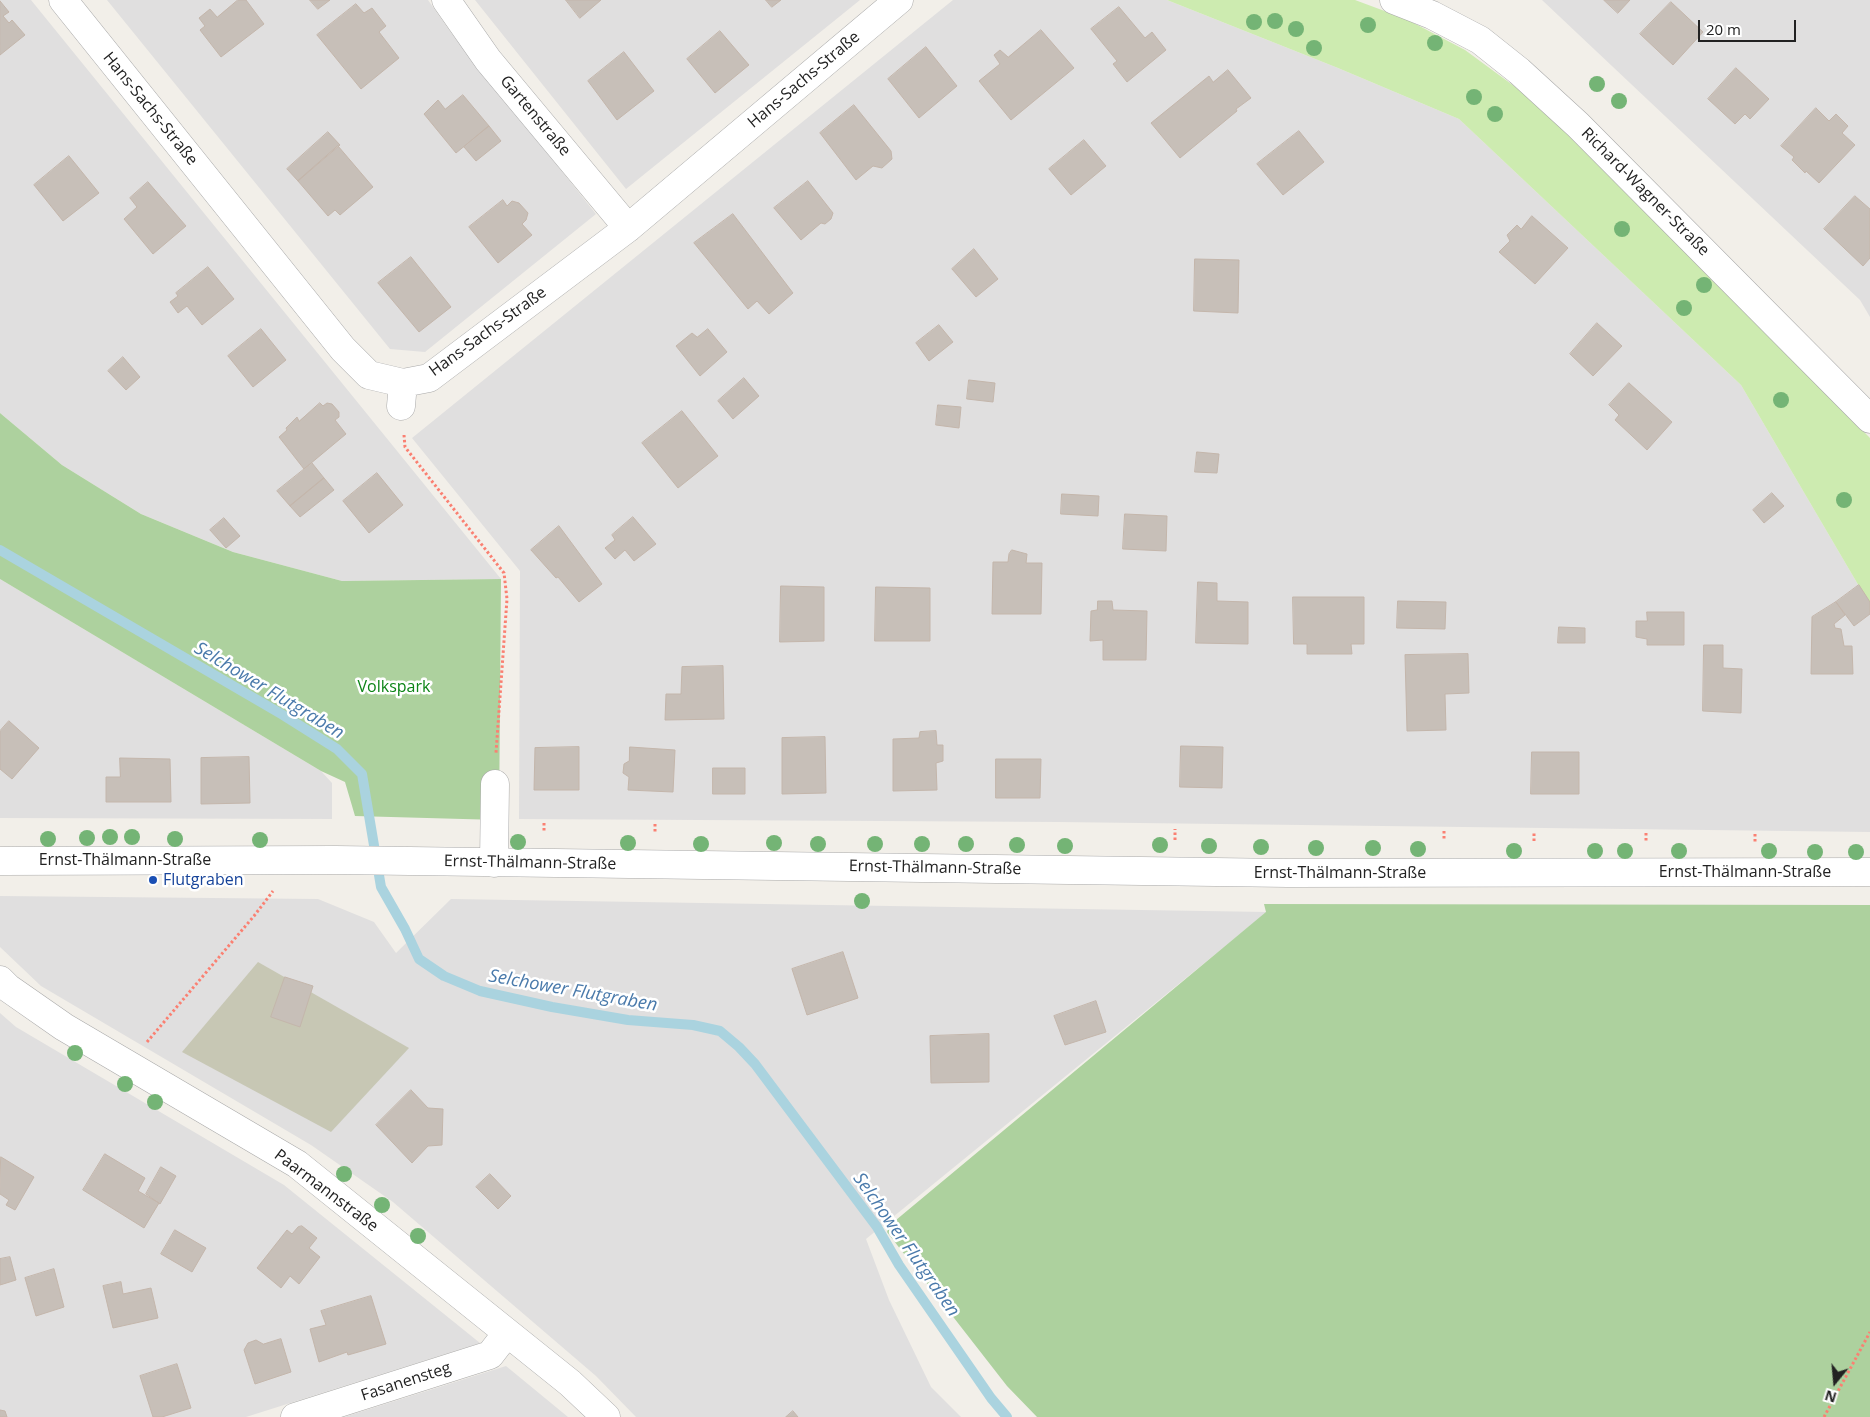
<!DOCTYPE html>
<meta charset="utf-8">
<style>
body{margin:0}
#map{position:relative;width:1870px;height:1417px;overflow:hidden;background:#f2efe9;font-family:"Open Sans",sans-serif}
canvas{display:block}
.north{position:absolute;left:1810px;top:1357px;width:50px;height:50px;-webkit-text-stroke:4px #fff;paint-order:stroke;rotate:197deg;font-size:14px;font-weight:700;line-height:20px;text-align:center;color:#222}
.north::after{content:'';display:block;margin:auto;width:18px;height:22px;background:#222;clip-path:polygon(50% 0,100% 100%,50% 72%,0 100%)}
.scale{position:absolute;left:1698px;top:20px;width:98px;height:22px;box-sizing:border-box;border:2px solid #222;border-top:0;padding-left:6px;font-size:15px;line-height:18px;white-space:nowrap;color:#222;-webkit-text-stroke:4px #fff;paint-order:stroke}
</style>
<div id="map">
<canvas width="1870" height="1417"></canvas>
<div class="north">N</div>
<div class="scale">20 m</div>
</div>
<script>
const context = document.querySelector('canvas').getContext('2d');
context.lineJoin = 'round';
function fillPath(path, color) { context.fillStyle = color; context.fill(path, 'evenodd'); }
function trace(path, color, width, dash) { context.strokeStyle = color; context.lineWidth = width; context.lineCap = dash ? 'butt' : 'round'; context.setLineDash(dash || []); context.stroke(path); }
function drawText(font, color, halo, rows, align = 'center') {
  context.font = font + ' "Open Sans",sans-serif'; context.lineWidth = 5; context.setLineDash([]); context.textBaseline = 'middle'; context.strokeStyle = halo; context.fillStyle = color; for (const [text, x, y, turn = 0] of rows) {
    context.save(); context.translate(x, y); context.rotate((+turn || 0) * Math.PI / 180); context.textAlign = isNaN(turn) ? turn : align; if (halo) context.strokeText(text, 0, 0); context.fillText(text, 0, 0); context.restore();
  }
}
const residential = new Path2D(`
 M 0,0 L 31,0 L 501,579 L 342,581 L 233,552 L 141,514 L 62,465 L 0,413 Z
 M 107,0 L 428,0 L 452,34 L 596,214 L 425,352 L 390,349 Z
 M 475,0 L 860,0 L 626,189 Z
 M 953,0 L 1167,0 L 1338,68 L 1459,119 L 1741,385 L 1870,605 L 1870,832 L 1058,822 L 519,819 L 520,571 L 412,438 Z
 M 1542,0 L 1870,0 L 1870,317 L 1860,300 Z
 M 0,579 L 321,771 L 332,783 L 332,819 L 0,818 Z
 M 0,896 L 318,899 L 374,922 L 396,953 L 451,899 L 1267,912 L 866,1239 L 889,1300 L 931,1387 L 961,1417 L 636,1417 L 596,1376 L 393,1202 L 311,1145 L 41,986 L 0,947 Z
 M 0,1013 L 16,1027 L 284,1185 L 480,1343 L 246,1417 L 0,1417 Z
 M 506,1366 L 568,1417 L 344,1417 Z`);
const construction = new Path2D(`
 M 258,962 L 409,1048 L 331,1132 L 182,1052 Z`);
const grass = new Path2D(`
 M 1167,0 L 1355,0 L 1406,19 L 1465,50 L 1533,100 L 1870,438 L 1870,605 L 1741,385 L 1459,119 L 1338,68 Z`);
const forest = new Path2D(`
 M 0,413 L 62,465 L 141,514 L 233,552 L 342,581 L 501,579 L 499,820 L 355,816 L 345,782 L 321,771 L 0,579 Z
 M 1264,904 L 1870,905 L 1870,1417 L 1037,1417 L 1007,1386 L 887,1232 L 890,1225 L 1266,912 Z`);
const stream = new Path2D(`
 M 0,550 L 283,715 L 337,749 L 362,774 L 381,887 L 405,929 L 419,959 L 444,976 L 480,991 L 552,1007 L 628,1020 L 693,1025 L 720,1031 L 739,1047 L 755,1064 L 877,1227 L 899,1265 L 991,1398 L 1007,1417`);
const building = new Path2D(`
 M 238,0 L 246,0 L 264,24 L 221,57 L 200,30 L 205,26 L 199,18 L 210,9 L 217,17 Z
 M 310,0 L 330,0 L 318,9 Z
 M 566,0 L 601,0 L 580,18 Z
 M 766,0 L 781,0 L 772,7 Z
 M 1604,0 L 1630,0 L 1618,13 Z
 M 0,1 L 9,12 L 3,16 L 9,23 L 12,20 L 25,35 L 0,55 Z
 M 1671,2 L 1703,32 L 1673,65 L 1640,34 Z
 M 356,4 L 364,13 L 372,8 L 386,26 L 379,32 L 399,58 L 361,89 L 317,35 Z
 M 1119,7 L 1145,38 L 1152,32 L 1166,50 L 1127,82 L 1113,64 L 1117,61 L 1091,29 Z
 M 1041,30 L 1074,68 L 1011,120 L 979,81 L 1000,64 L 994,55 L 1000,50 L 1008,57 Z
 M 720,31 L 749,65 L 715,93 L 687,59 Z
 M 926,47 L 957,86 L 919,118 L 888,79 Z
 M 624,52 L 654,91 L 617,120 L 588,81 Z
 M 1736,68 L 1769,99 L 1750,119 L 1745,114 L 1735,124 L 1708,99 Z
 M 1228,70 L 1251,98 L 1236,109 L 1237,111 L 1180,158 L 1151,123 L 1209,76 L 1213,82 Z
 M 463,95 L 489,126 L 456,153 L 424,114 L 438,100 L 445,109 Z
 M 854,105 L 891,151 L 892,159 L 882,168 L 873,166 L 856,180 L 820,133 Z
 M 1816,108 L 1829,121 L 1836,114 L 1848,126 L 1842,133 L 1855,145 L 1819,183 L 1806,171 L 1805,173 L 1792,160 L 1794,157 L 1781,146 Z
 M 489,126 L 501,141 L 476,161 L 464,147 Z
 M 1299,131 L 1324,162 L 1283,195 L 1257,164 Z
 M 328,132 L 340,145 L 298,181 L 287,169 Z
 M 1084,140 L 1106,166 L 1071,195 L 1049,169 Z
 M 338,146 L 373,187 L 340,215 L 335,210 L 328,216 L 298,181 Z
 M 69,156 L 99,193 L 63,221 L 34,185 Z
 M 808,181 L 833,213 L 831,219 L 825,224 L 821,223 L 801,240 L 774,208 Z
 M 148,182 L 186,226 L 153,254 L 124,219 L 137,207 L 130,198 Z
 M 1855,196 L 1870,209 L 1870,258 L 1863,266 L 1824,229 Z
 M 503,200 L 507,206 L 512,201 L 519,203 L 528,213 L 526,220 L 522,224 L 532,235 L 498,263 L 469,227 Z
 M 733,214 L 793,293 L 769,314 L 757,301 L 748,309 L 694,243 Z
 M 1532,216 L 1568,248 L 1535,284 L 1499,252 L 1510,241 L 1507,235 L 1517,225 L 1521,229 Z
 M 974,249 L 998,279 L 976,297 L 952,269 Z
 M 411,257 L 451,307 L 419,332 L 378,283 Z
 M 1195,259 L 1239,260 L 1238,313 L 1194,311 Z
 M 208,267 L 234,299 L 202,325 L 187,306 L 178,313 L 170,302 L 178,296 L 176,293 Z
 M 1597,323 L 1622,346 L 1593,376 L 1570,354 Z
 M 939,325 L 953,342 L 929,361 L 916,343 Z
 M 261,329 L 286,360 L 253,387 L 228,356 Z
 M 708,329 L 727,352 L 700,376 L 676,346 L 692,333 L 697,337 Z
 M 123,357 L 140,377 L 126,390 L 108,371 Z
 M 744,378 L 759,396 L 733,419 L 718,401 Z
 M 969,380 L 995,383 L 993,402 L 967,399 Z
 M 1629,383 L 1672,422 L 1647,450 L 1615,420 L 1619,415 L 1609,405 Z
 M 320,403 L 323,406 L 327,403 L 332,404 L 339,412 L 339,417 L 335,420 L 346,434 L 304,469 L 279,437 L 287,430 L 286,428 L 297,417 L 299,421 Z
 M 938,405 L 961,407 L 959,428 L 936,425 Z
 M 682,411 L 718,456 L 678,488 L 642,443 Z
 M 1197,452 L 1219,454 L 1217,473 L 1195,472 Z
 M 312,463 L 324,478 L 290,506 L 277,491 Z
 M 377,473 L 403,505 L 369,533 L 343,501 Z
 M 324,478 L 334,490 L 300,517 L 290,506 Z
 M 1772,493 L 1784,506 L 1764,523 L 1753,510 Z
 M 1062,494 L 1099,496 L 1098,516 L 1061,514 Z
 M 1125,514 L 1167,516 L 1166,551 L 1123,549 Z
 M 633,517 L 656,544 L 634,561 L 625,550 L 615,559 L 605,548 L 615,540 L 612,535 Z
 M 224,518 L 240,536 L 226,548 L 210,530 Z
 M 559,526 L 602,584 L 579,602 L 558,577 L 556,578 L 531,550 Z
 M 1012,550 L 1027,554 L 1026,563 L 1042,563 L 1041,614 L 992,614 L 993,562 L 1008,562 L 1009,554 Z
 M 1198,582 L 1217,583 L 1217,601 L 1248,602 L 1248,644 L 1196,643 Z
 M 1859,585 L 1870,602 L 1870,614 L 1854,626 L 1836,602 Z
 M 781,586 L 824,587 L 824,641 L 780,642 Z
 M 876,587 L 930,588 L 930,641 L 875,641 Z
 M 1293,597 L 1364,597 L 1364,644 L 1351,644 L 1352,654 L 1307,654 L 1307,644 L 1294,644 Z
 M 1098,601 L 1112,601 L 1113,610 L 1147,611 L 1146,660 L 1103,660 L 1103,640 L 1090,641 L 1091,611 L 1097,610 Z
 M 1398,601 L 1446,602 L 1445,629 L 1397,628 Z
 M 1836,602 L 1845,615 L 1834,624 L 1835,628 L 1841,629 L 1844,646 L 1852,646 L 1853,674 L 1811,674 L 1812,617 Z
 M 1647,612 L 1684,612 L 1684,645 L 1647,645 L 1647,639 L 1636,637 L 1636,621 L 1647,621 Z
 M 1559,627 L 1585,628 L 1585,643 L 1558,643 Z
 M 1704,645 L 1723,645 L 1723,668 L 1742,669 L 1741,713 L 1703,711 Z
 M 1468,654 L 1469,693 L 1445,694 L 1446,730 L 1407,731 L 1405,655 Z
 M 723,666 L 724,719 L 665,720 L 666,694 L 681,694 L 682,667 Z
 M 9,721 L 39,748 L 12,779 L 0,769 L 0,731 Z
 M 936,731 L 937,745 L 943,745 L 943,761 L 936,763 L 937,790 L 893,791 L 893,739 L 919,738 L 920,732 Z
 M 825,737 L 826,793 L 782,794 L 782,738 Z
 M 1181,746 L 1223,747 L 1222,788 L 1180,787 Z
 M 579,747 L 579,790 L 534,790 L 535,748 Z
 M 630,747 L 675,750 L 673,792 L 628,790 L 629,777 L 623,773 L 624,764 L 629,761 Z
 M 1532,752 L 1579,752 L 1579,794 L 1531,794 Z
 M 249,757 L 250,803 L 201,804 L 201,758 Z
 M 120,758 L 170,759 L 171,802 L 106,802 L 106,777 L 120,777 Z
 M 996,759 L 1041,759 L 1040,798 L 996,798 Z
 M 713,768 L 745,768 L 745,794 L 713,794 Z
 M 843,952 L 858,998 L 807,1015 L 792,969 Z
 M 285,977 L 313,986 L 300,1027 L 271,1017 Z
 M 1096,1001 L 1106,1032 L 1065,1045 L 1054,1016 Z
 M 989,1034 L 989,1082 L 931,1083 L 930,1036 Z
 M 411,1090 L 428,1108 L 443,1109 L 442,1145 L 428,1146 L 412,1163 L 376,1125 Z
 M 105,1154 L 145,1178 L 138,1191 L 159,1203 L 144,1228 L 83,1190 Z
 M 1,1157 L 34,1177 L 15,1210 L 6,1205 L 9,1200 L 0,1194 Z
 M 161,1167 L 176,1176 L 160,1204 L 146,1194 Z
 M 490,1174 L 511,1196 L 498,1209 L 476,1187 Z
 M 302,1226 L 317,1238 L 309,1248 L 320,1257 L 299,1284 L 290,1276 L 281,1288 L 257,1268 L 287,1230 L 292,1234 L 298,1227 Z
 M 175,1230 L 206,1248 L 192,1272 L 161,1254 Z
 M 10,1257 L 16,1280 L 0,1285 L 0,1259 Z
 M 54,1269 L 64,1307 L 36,1316 L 25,1278 Z
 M 121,1282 L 123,1294 L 151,1288 L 158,1318 L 113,1328 L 103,1286 Z
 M 371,1296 L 386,1344 L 348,1355 L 347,1352 L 319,1362 L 310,1329 L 326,1325 L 321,1311 Z
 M 281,1339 L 291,1372 L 255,1384 L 244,1350 L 248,1343 L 256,1340 L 263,1344 Z
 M 177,1364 L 191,1408 L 162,1417 L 153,1417 L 140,1376 Z
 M 0,1410 L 5,1411 L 7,1417 L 0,1417 Z
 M 793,1411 L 798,1417 L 786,1417 Z`);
const path = new Path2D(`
 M 404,435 L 405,447 L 504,573 L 507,599 L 496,753
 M 544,823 L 544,832
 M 655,824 L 655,833
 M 1444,831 L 1444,841
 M 1646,833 L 1646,842
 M 1755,834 L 1755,842
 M 1175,840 L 1175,829
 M 1534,841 L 1534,832
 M 147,1042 L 254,916 L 273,891
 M 1824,1417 L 1870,1332`);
const minor = new Path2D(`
 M 63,0 L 343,349 L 369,375 L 403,383 L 429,378 L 628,228 L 899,0
 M 446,0 L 488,60 L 628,228
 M 1394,0 L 1432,15 L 1480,40 L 1519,71 L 1578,125 L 1870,419
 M 401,406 L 403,383
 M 0,861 L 336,860 L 1288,873 L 1870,872
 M 494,863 L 495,784
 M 0,980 L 8,988 L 64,1027 L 297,1164 L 570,1383 L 606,1417
 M 295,1417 L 490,1355 L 507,1333`);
const trees = [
 [1275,21],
 [1254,22],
 [1368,25],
 [1296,29],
 [1435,43],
 [1314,48],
 [1597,84],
 [1474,97],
 [1619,101],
 [1495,114],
 [1622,229],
 [1704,285],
 [1684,308],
 [1781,400],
 [1844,500],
 [110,837],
 [132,837],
 [87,838],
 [48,839],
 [175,839],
 [260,840],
 [518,842],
 [628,843],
 [774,843],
 [701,844],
 [818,844],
 [875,844],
 [922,844],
 [966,844],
 [1017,845],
 [1160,845],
 [1065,846],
 [1209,846],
 [1261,847],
 [1316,848],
 [1373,848],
 [1418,849],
 [1514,851],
 [1595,851],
 [1625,851],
 [1679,851],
 [1769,851],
 [1815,852],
 [1856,852],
 [862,901],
 [75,1053],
 [125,1084],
 [155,1102],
 [344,1174],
 [382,1205],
 [418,1236]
];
const markers = [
 [153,880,5,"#1a4fb4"]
];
const streetNames = [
 ["Hans-Sachs-Straße",804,80,-40],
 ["Hans-Sachs-Straße",150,109,51],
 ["Gartenstraße",535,116,50],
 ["Richard-Wagner-Straße",1645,192,45],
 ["Hans-Sachs-Straße",488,332,-36],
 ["Ernst-Thälmann-Straße",125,860],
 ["Ernst-Thälmann-Straße",530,863,1],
 ["Ernst-Thälmann-Straße",935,868,1],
 ["Ernst-Thälmann-Straße",1745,872],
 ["Ernst-Thälmann-Straße",1340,873],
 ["Paarmannstraße",326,1191,37],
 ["Fasanensteg",406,1382,-18]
];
const parkNames = [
 ["Volkspark",394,687]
];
const transitNames = [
 ["Flutgraben",163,880]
];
const waterNames = [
 ["Selchower Flutgraben",269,691,31],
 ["Selchower Flutgraben",573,991,10],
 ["Selchower Flutgraben",906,1245,55]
];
fillPath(residential, '#e0dfdf');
fillPath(construction, '#c7c7b4');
fillPath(grass, '#cdebb0');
fillPath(forest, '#add19e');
trace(stream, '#aad3df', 10);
fillPath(building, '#c7bfb8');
trace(building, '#c4b6ab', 1);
trace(minor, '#a9a9a9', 29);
trace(path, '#fa8072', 3, [2.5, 2.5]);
trace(minor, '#fff', 28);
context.fillStyle = '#74b475';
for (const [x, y] of trees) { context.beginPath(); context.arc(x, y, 8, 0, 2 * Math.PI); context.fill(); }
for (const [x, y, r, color] of markers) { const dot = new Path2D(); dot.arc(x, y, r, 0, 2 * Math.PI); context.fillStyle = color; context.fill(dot); trace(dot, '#fff', 2); }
drawText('16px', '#222', '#fff', streetNames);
drawText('16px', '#0c8416', '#fff', parkNames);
drawText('16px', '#164399', '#fff', transitNames, 'left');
drawText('italic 18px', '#4a7aab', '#fff', waterNames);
</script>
